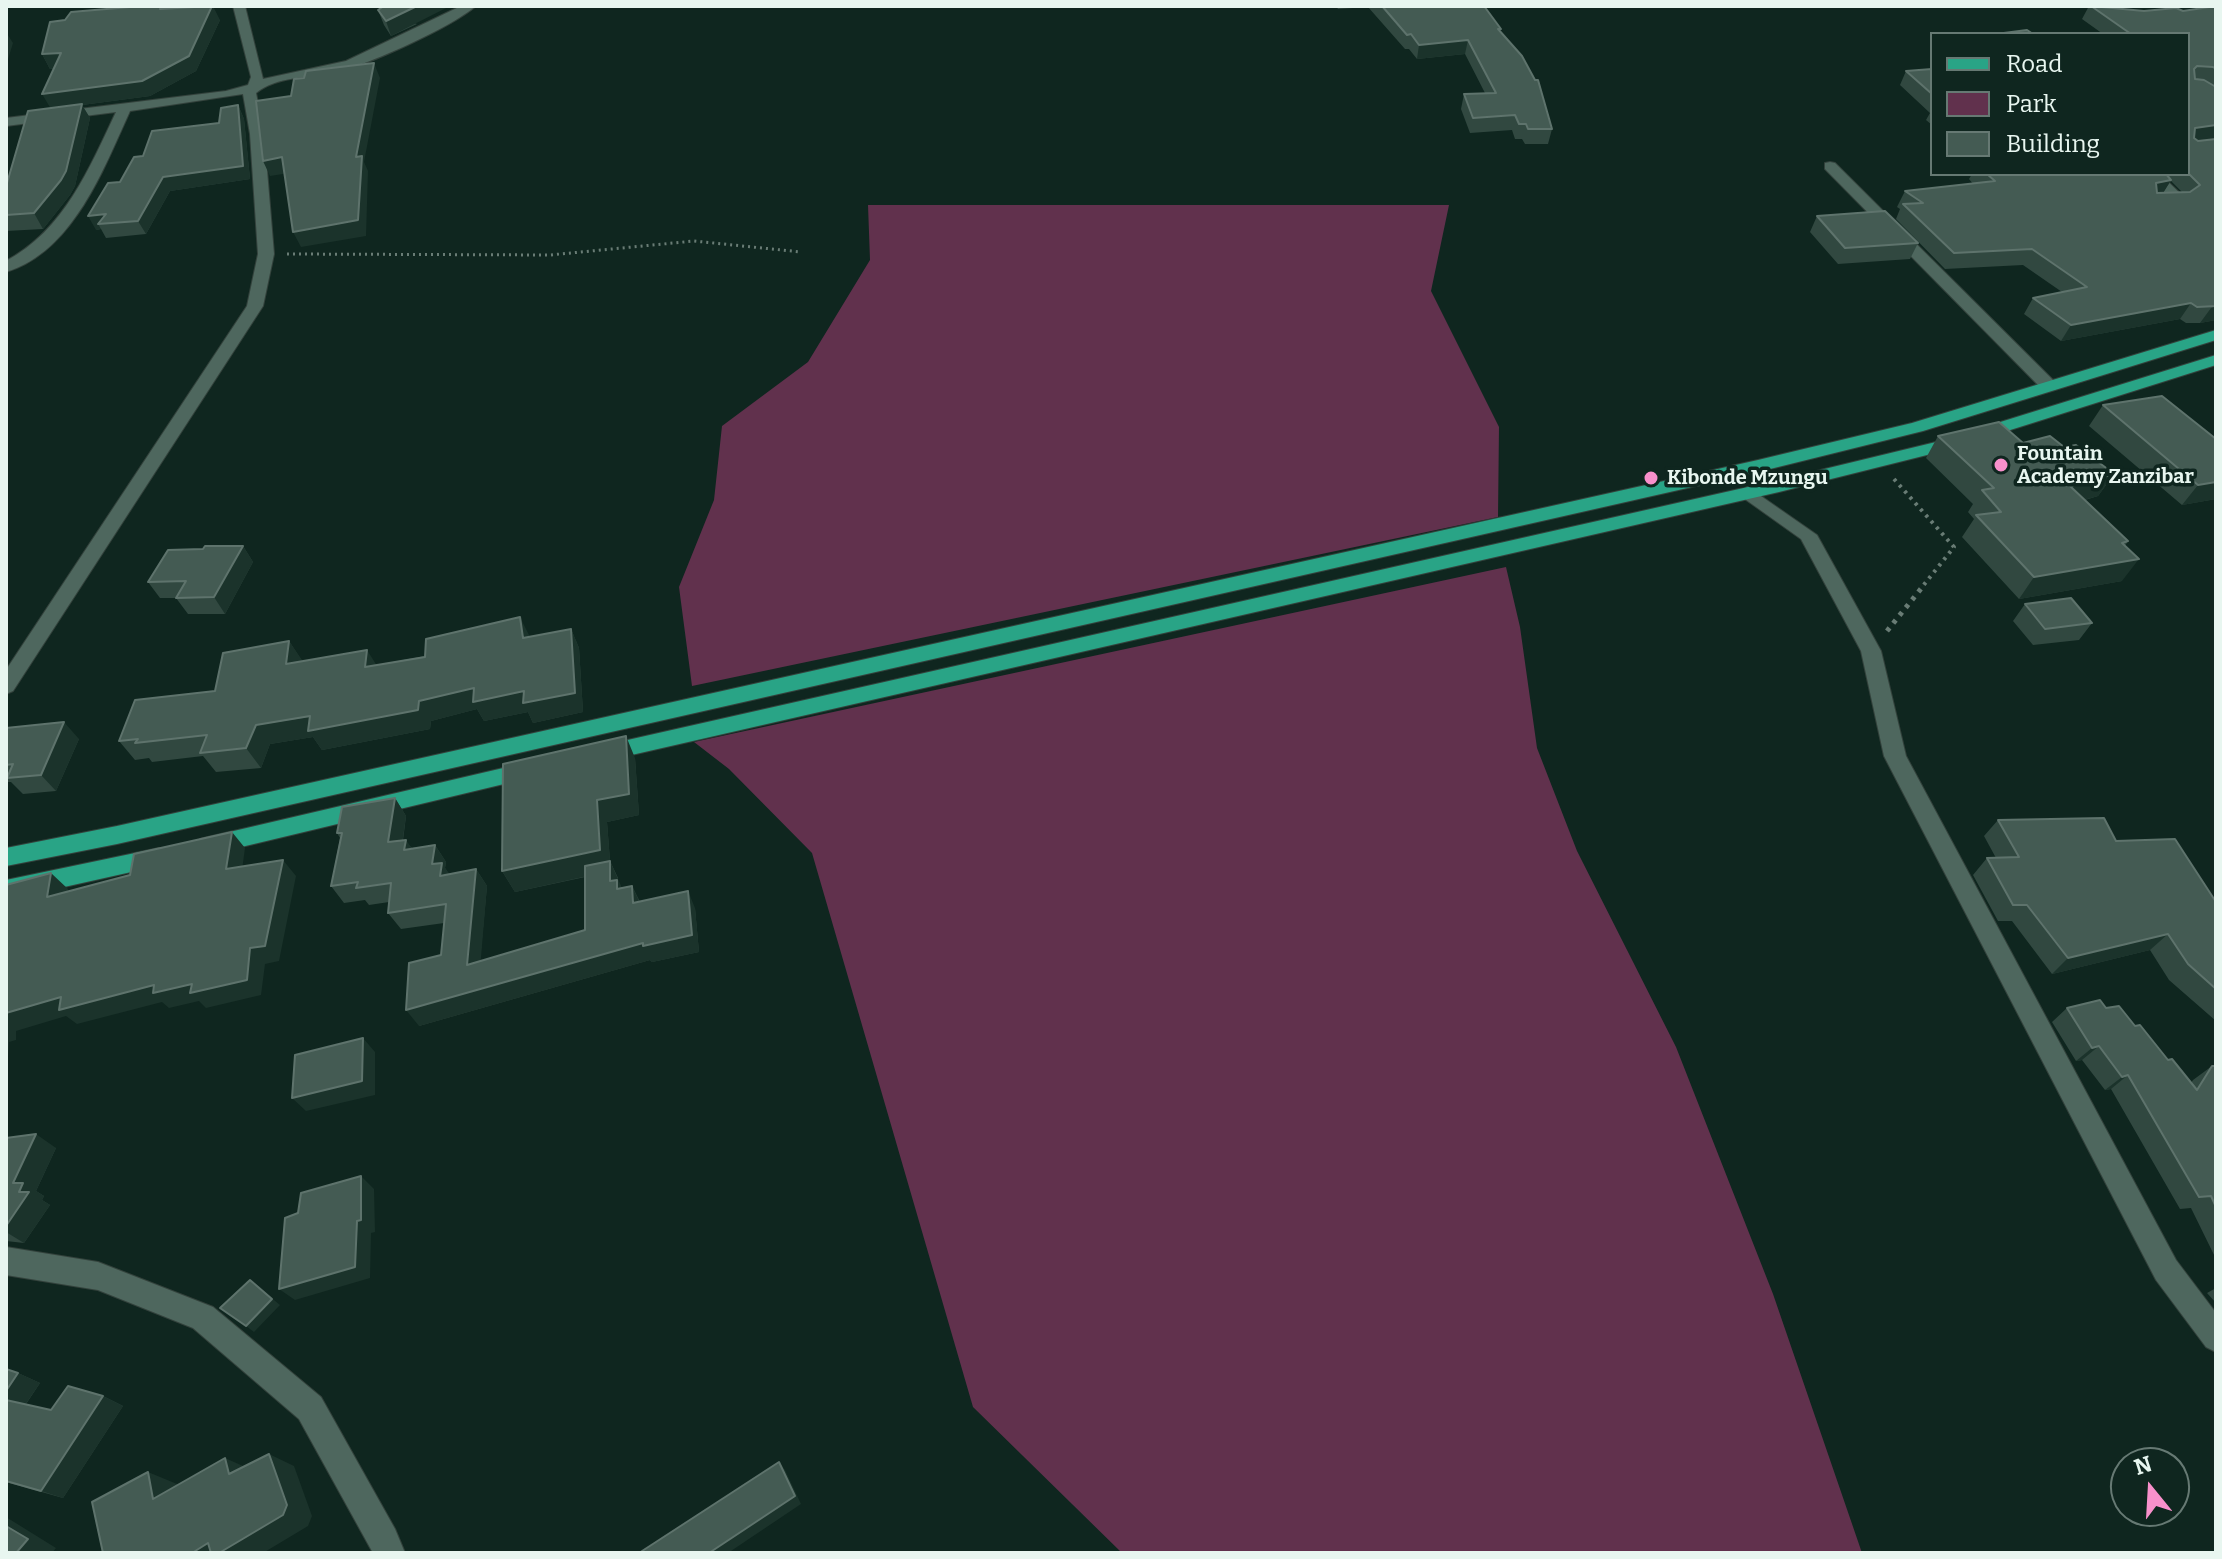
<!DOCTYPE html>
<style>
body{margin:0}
#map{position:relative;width:2222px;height:1559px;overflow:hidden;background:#0f261f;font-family:Bitter,serif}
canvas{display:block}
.frame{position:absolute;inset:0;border:8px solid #e8f6f0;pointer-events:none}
.legend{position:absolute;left:1930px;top:32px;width:260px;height:144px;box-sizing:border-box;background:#0f261f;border:2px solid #667973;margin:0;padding:10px 14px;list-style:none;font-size:24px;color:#e8f6f0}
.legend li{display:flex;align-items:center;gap:16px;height:40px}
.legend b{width:40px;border:2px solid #667973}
.north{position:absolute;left:2110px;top:1447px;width:80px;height:80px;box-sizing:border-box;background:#0f261f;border:2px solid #667973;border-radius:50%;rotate:342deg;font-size:22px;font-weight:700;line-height:32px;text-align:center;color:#e8f6f0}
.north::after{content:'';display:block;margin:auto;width:28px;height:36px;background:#f890cb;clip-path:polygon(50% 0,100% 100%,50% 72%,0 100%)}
</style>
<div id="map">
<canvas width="2222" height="1559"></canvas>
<div class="frame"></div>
<ul class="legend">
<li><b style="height:10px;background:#29a486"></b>Road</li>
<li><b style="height:22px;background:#61314d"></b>Park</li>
<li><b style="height:22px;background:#445b53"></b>Building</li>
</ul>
<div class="north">N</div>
</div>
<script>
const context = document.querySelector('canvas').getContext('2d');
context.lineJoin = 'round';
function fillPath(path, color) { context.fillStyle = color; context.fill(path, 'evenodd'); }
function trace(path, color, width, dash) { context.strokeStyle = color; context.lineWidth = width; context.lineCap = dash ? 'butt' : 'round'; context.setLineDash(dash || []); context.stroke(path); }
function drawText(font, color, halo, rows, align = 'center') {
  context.font = font + ' Bitter,serif'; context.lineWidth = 7; context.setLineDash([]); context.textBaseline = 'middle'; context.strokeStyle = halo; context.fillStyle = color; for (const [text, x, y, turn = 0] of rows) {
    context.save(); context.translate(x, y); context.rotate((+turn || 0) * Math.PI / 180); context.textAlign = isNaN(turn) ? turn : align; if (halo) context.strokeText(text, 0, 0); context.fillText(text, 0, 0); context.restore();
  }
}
const green = new Path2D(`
 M 868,205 L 1449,205 L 1431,291 L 1499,427 L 1498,517 L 692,686 L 679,587 L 714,500 L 722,426 L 808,362 L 870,260 Z
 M 1506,567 L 1520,627 L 1537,748 L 1577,851 L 1676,1047 L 1773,1294 L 1862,1553 L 1122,1553 L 973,1407 L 812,853 L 729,769 L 694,742 Z`);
const pathFar2 = new Path2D(`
 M 287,254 L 550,255 L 694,241 L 801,252`);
const pathFar1 = new Path2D(`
 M 1894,479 L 1954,547 L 1922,587`);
const path = new Path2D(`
 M 1887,631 L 1924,585`);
const minor = new Path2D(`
 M 233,6 L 245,6 L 263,79 L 346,61 L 461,6 L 476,6 C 450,28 368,65 334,73 C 308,78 277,76 256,93 L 264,134 L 274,254 L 263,306 L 13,691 L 6,694 L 6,670 L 247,306 L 258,254 L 250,134 L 243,94 L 130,111 C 104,168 73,252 6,272 L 6,261 C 64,230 89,169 116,112 L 6,126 L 6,118 L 226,91 L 248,85 L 251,77 Z
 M 1830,162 L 1835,163 L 2055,382 L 2057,386 L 2055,390 L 2043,390 L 1825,169 L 1825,163 Z
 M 2145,174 L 2160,174 L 2187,200 L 2180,204 L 2159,205 L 2159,199 L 2169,197 Z
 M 1748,487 L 1817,535 L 1881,651 L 1906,756 L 2176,1260 L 2216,1313 L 2216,1352 L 2206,1347 L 2156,1280 L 1884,756 L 1861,651 L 1801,539 L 1742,497 L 1739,493 L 1742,489 Z
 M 6,1247 L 98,1262 L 213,1307 L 321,1397 L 395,1529 L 405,1553 L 373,1553 L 299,1419 L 193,1328 L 98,1290 L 6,1275 Z`);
const primary = new Path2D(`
 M 2216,330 L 2216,340 L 1923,431 L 1758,472 L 117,844 L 6,866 L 6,848 L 117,826 L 1758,460 L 1912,423 Z
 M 2216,355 L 2216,365 L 1947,450 L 1779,492 L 601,762 L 593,760 L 590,754 L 593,748 L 601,746 L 1779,480 L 1936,442 Z
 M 529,762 L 537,764 L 540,770 L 537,776 L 529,778 L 208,855 L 200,853 L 197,846 L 200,839 L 208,837 Z
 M 159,848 L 167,850 L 171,857 L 167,864 L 6,900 L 6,880 Z`);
const wall = new Path2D(`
 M 142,6 L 163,6 L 165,9 L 220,20 L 196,71 L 150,96 L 82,105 L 90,118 L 75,186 L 70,195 L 43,229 L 6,231 L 6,183 L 7,183 L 50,108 L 53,69 L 50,69 L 42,54 L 65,20 Z
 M 1336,6 L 1484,6 L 1501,29 L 1500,31 L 1552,129 L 1548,144 L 1525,144 L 1522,139 L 1515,139 L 1512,130 L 1470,133 L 1461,109 L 1464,94 L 1485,93 L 1465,54 L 1417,59 L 1409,49 L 1405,49 L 1368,7 L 1338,9 Z
 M 2089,6 L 2144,11 L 2183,11 L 2216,6 L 2216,320 L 2200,323 L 2186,323 L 2180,319 L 2061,341 L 2024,314 L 2033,298 L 2062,292 L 2023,265 L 1945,269 L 1896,219 L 1900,209 L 1897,207 L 1905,191 L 1973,184 L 1969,179 L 1972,174 L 2188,174 L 2188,34 L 2103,34 L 2082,19 ZM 2171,181 L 2182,192 L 2163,192 Z
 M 378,10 L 417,24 L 391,36 L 384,25 Z
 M 1932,69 L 1932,125 L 1926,120 L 1930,113 L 1900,85 L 1906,71 Z
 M 238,105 L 244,119 L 250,179 L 170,191 L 146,234 L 106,238 L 101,229 L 96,230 L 108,183 L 120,182 L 143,156 L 219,123 Z
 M 1817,216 L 1918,243 L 1910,259 L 1838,264 L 1810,232 Z
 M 2103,405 L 2216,439 L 2216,499 L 2182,505 L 2089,426 Z
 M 1938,436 L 2064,447 L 2114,474 L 2098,496 L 2085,500 L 2128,541 L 2125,546 L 2122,581 L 2019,599 L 1962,537 L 1974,519 L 1968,512 L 1973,504 L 1926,458 Z
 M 243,546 L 253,562 L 225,614 L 188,614 L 176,598 L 160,598 L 148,582 L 203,549 Z
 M 2025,604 L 2092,623 L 2079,640 L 2033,645 L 2013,621 Z
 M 571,629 L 579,648 L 583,712 L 533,723 L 528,712 L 484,721 L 477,709 L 431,721 L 430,729 L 322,750 L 313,737 L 270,744 L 261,768 L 216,772 L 203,756 L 152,762 L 149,758 L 135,760 L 119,741 L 215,691 L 289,641 L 302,661 L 376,665 Z
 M 6,728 L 79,739 L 56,791 L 23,794 L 11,782 L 6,782 Z
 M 635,758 L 639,815 L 607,822 L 610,861 L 618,878 L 618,882 L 621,888 L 632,886 L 640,902 L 695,908 L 699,952 L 652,962 L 650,960 L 419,1026 L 441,955 L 444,923 L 401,929 L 388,913 L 389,902 L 369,905 L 365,900 L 344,903 L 331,886 L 340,838 L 337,833 L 395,798 L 406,816 L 403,840 L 412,848 L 435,845 L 446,862 L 445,868 L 449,874 L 476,869 L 487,886 L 480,961 L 585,930 L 585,877 L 515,892 L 502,871 Z
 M 1998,820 L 2116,841 L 2216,902 L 2216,1021 L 2169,980 L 2150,950 L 2052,974 L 2012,921 L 1998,921 L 1973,875 L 1987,858 L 1996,858 L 1984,836 Z
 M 2067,1008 L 2106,1008 L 2135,1026 L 2191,1083 L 2193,1080 L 2212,1066 L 2216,1066 L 2216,1259 L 2191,1208 L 2180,1209 L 2111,1089 L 2105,1090 L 2082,1060 L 2076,1061 L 2052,1022 Z
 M 6,1138 L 56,1148 L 36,1191 L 44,1196 L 42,1200 L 50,1205 L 24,1243 L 6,1241 Z
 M 2216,1288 L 2216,1303 L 2207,1293 Z
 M 6,1369 L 18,1373 L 40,1383 L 26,1404 L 51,1410 L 103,1396 L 123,1406 L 63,1498 L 6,1482 Z`);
const shadedWall = new Path2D(`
 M 213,6 L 220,20 L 196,71 L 150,96 L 82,105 L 90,118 L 75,186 L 70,195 L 43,229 L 34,213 L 51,109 L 42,94 Z
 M 417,6 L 450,6 L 391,36 L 386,21 Z
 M 6,32 L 13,43 L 6,66 Z
 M 1468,40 L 1465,54 L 1417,59 L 1419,45 Z
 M 61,53 L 69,67 L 50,69 L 42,54 Z
 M 374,63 L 380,78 L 364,162 L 368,171 L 366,236 L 301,247 L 293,232 L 356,157 Z
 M 238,105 L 244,119 L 250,179 L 170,191 L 146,234 L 138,221 L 163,177 Z
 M 2216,125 L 2216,139 L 2188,143 L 2195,128 Z
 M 282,157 L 289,173 L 270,176 L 263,161 Z
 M 2171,180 L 2162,195 L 2147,198 L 2156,183 Z
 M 106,214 L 98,224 L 101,229 L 96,230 L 88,216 Z
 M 2191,303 L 2180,319 L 2061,341 L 2071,325 Z
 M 2216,306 L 2216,320 L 2200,323 L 2211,308 Z
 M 2114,474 L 2098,496 L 2055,508 L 2070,486 Z
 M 2216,482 L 2216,499 L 2182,505 L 2198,485 Z
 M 243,546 L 253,562 L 225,614 L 214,597 Z
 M 2139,559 L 2122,581 L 2019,599 L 2034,577 Z
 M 520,617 L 530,637 L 523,638 Z
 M 571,629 L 579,648 L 583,712 L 533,723 L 528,712 L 484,721 L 477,709 L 431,721 L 430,729 L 322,750 L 313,737 L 270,744 L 261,768 L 246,748 L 256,725 L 419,701 Z
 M 289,641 L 302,660 L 299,684 L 286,664 Z
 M 367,650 L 379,669 L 365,667 Z
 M 64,722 L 79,739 L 56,791 L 41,775 Z
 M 626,736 L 635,758 L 639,815 L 607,822 L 610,861 L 626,897 L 610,881 L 610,871 L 515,892 L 502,871 L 597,800 Z
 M 395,798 L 406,816 L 400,859 L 388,842 Z
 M 232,832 L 245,848 L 240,885 L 226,869 Z
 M 406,840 L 418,857 L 404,850 Z
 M 435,845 L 446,862 L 445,868 L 453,879 L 451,893 L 432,864 Z
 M 283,860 L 296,876 L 279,961 L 265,964 L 261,995 L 206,1008 L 199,1001 L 169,1008 L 162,1002 L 77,1024 L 66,1016 L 16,1031 L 16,1040 L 9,1042 L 6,1087 L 6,1013 L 61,997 L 250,948 Z
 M 476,869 L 487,886 L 479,981 L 467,965 Z
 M 51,873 L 68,889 L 65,913 L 47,897 Z
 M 632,886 L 640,903 L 633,903 Z
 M 688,891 L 695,908 L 699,952 L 652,962 L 650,960 L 419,1026 L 406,1010 Z
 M 2168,934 L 2150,950 L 2052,974 L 2068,958 Z
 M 363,1038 L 375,1052 L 375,1095 L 306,1111 L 292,1098 Z
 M 2099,1046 L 2082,1060 L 2076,1061 L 2092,1048 Z
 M 2128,1075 L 2111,1089 L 2105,1090 L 2122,1077 Z
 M 36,1134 L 56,1148 L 36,1191 L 44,1196 L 42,1200 L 50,1205 L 24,1243 L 6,1232 L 6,1226 L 19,1192 L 13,1183 Z
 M 361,1176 L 374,1189 L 375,1232 L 371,1233 L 370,1278 L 295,1300 L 279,1289 L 357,1221 Z
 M 250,1280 L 280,1305 L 254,1332 L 246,1326 Z
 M 18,1373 L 40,1383 L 23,1408 L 6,1401 L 6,1391 Z
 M 103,1396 L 123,1406 L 63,1498 L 41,1491 Z
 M 269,1454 L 294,1466 L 312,1516 L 308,1526 L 263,1553 L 192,1553 Z
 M 225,1458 L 252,1470 L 229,1474 Z
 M 779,1462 L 785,1470 L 801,1504 L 728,1553 L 709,1553 Z
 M 148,1472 L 177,1484 L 182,1511 L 153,1499 Z
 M 6,1517 L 56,1548 L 52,1553 L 16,1553 L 6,1526 Z`);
const building = new Path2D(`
 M 142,6 L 161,6 L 160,9 L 212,6 L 189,56 L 142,81 L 42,94 L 61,53 L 42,54 L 50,22 L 65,20 L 71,12 Z
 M 384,6 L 417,6 L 386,21 L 378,10 Z
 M 1382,6 L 1484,6 L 1501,29 L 1498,29 L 1522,56 L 1535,80 L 1538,80 L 1552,129 L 1528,129 L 1526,124 L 1519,124 L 1515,115 L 1473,118 L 1464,94 L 1496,93 L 1468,40 L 1419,45 L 1411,34 L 1407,35 Z
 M 2091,6 L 2144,11 L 2176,8 L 2183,11 L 2216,6 L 2216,69 L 2213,67 L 2197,66 L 2194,69 L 2195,79 L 2204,80 L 2216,87 L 2216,125 L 2195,128 L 2194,138 L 2198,141 L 2216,139 L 2216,306 L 2197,307 L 2191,303 L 2071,325 L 2033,298 L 2087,287 L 2032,249 L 1954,253 L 1903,204 L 1923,203 L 1905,191 L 1995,181 L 1987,174 L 2166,174 L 2171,180 L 2156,183 L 2157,193 L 2190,192 L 2200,185 L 2188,173 L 2188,34 L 2131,34 Z
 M 2027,30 L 2033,34 L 1996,34 Z
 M 374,63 L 356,157 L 362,156 L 358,220 L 293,232 L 282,157 L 263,161 L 256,101 L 291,96 L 294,79 L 304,78 L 306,71 Z
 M 1932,69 L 1932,94 L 1906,71 Z
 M 82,104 L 66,171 L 61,180 L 34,213 L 6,215 L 6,183 L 7,183 L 28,111 Z
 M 238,105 L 243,166 L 163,177 L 138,221 L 98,224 L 106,214 L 88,216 L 108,183 L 120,182 L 134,157 L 143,156 L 152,131 L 219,123 L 221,108 Z
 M 1885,211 L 1918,243 L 1845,248 L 1817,216 Z
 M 2162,396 L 2216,439 L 2216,482 L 2198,485 L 2103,405 Z
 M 1999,422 L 2023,443 L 2050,436 L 2064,447 L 2076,445 L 2114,474 L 2070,486 L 2128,541 L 2122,543 L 2139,559 L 2034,577 L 1976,515 L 2001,512 L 1982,490 L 1994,488 L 1938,436 Z
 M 205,546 L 243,546 L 214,597 L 176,598 L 186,581 L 148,582 L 168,550 L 203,549 Z
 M 2071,598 L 2092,623 L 2045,629 L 2025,604 Z
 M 520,617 L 523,638 L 571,629 L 575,693 L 523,703 L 524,691 L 473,702 L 474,688 L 419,701 L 418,710 L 308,731 L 310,716 L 256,725 L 246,748 L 200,753 L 207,735 L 135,743 L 138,739 L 119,741 L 135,700 L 215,691 L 223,653 L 289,641 L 286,664 L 367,650 L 365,667 L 425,657 L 426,639 Z
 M 64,722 L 41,775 L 7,778 L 13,764 L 6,765 L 6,728 Z
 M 626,736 L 629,794 L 597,800 L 600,850 L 502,871 L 503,764 Z
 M 395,798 L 388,842 L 406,840 L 404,850 L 435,845 L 432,864 L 442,863 L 440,876 L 476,869 L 467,965 L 585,930 L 585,866 L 610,861 L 610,881 L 617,880 L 617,889 L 632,886 L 633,903 L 688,891 L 692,935 L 643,946 L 643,943 L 406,1010 L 409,963 L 441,955 L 446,904 L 388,913 L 391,883 L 356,888 L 358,882 L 331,886 L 342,833 L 337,833 L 342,807 Z
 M 2104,818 L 2116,841 L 2175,839 L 2216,902 L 2216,989 L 2188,964 L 2168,934 L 2068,958 L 2027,905 L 2013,905 L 1987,858 L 2019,857 L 1998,820 Z
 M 232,832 L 226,869 L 283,860 L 265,946 L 250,948 L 247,980 L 190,993 L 192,984 L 153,993 L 154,985 L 59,1010 L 61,997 L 6,1013 L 6,885 L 51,873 L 47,897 L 130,875 L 134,854 Z
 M 2100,1000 L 2106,1008 L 2119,1006 L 2135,1026 L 2140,1025 L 2168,1060 L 2172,1059 L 2197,1090 L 2212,1066 L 2216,1066 L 2216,1207 L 2211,1196 L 2199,1197 L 2128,1075 L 2122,1077 L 2099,1046 L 2092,1048 L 2067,1008 Z
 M 363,1038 L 362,1081 L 292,1098 L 295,1055 Z
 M 36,1134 L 13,1183 L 23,1183 L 19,1192 L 29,1192 L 6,1226 L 6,1138 Z
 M 361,1176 L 361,1220 L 357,1221 L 355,1267 L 279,1289 L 285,1218 L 298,1213 L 301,1193 Z
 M 250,1280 L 272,1299 L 246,1326 L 220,1308 Z
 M 6,1369 L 18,1373 L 6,1391 Z
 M 68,1386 L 103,1396 L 41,1491 L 6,1481 L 6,1400 L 51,1410 Z
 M 269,1454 L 287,1505 L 283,1515 L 219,1553 L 211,1553 L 208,1543 L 192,1553 L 103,1553 L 92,1502 L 148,1472 L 153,1499 L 225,1458 L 229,1474 Z
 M 779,1462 L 795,1496 L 709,1553 L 639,1553 Z
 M 6,1526 L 28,1539 L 16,1553 L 6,1553 Z`);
const markers = [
 [2001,465,8,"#f890cb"],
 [1651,478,8,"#f890cb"]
];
const poiNames = [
 ["Fountain",2017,454],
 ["Academy Zanzibar",2017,477],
 ["Kibonde Mzungu",1667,478]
];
fillPath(green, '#61314d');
trace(minor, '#33423c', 2);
trace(primary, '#33423c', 2);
trace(pathFar2, '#697c75', 3, [2, 4]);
trace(pathFar1, '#697c75', 4, [3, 5]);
trace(path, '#697c75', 5, [4, 6]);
fillPath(minor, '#4e675e');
fillPath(primary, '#29a486');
fillPath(wall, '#314840');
fillPath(shadedWall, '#1b332b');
fillPath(building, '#445b53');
trace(building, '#5e736c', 2);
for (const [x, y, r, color] of markers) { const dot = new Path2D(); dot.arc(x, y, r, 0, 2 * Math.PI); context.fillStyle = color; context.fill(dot); trace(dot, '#0f261f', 3); }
drawText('bold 20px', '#e8f6f0', '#0f261f', poiNames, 'left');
</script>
